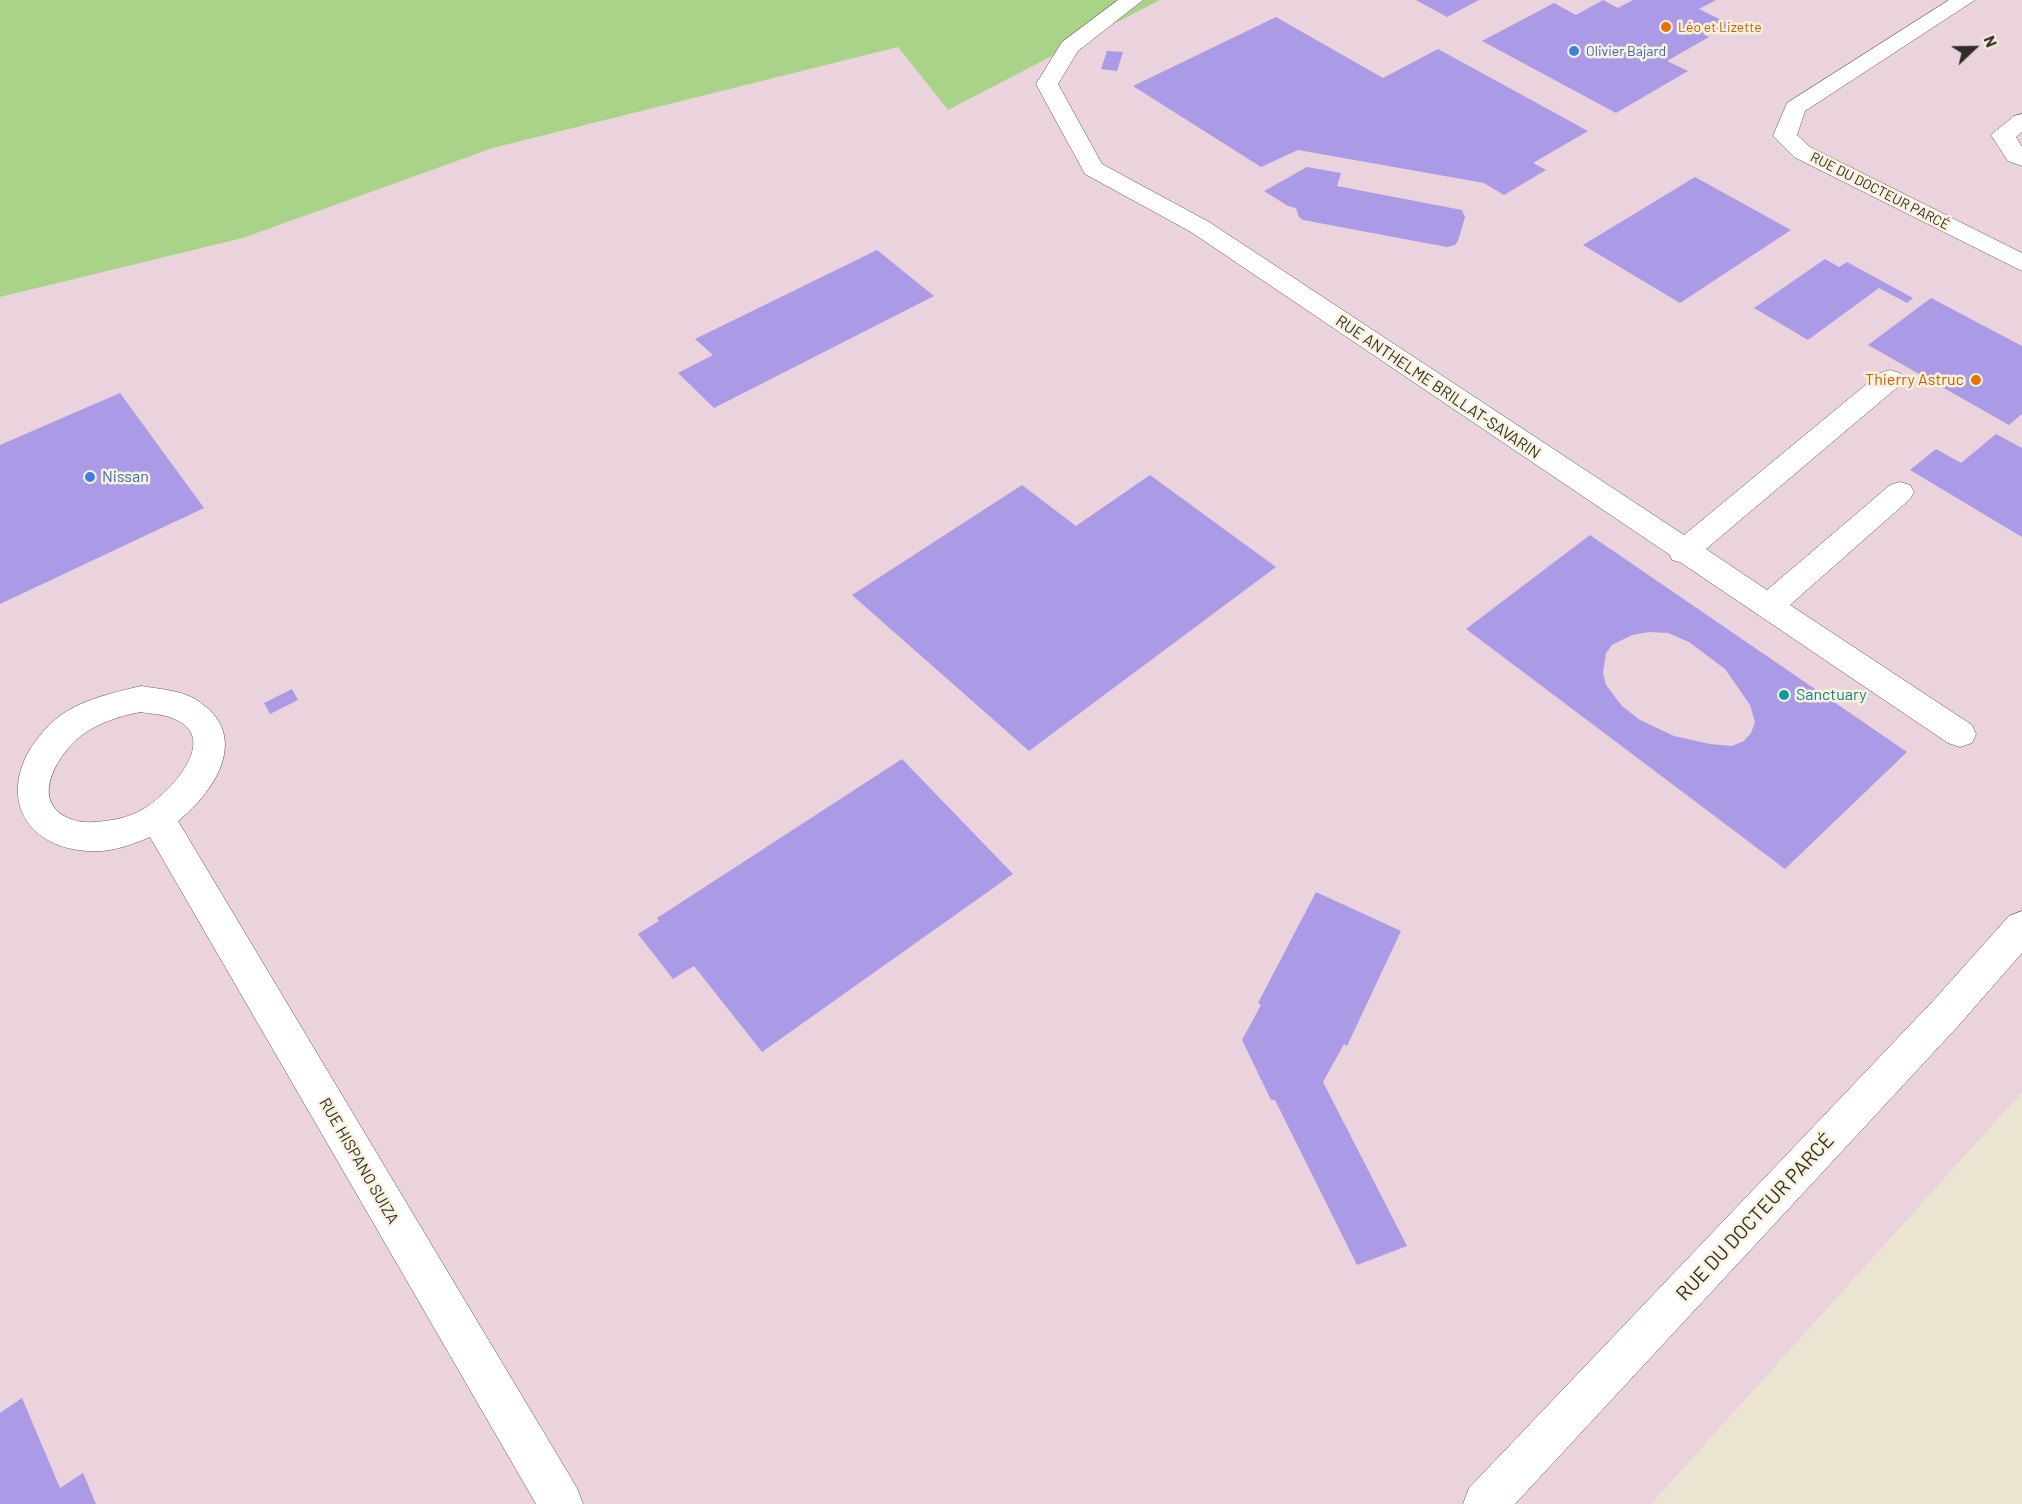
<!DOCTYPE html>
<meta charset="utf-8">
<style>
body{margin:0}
#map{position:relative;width:2022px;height:1504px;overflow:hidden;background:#ebe4d1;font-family:Barlow,sans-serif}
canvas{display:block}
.north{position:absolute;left:1944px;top:18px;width:60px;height:60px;-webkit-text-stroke:4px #f8f1de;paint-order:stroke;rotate:68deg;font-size:16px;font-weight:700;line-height:24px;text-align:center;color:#302d26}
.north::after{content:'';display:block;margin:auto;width:21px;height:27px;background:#302d26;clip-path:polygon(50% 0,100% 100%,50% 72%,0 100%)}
</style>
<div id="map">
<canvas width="2022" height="1504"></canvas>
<div class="north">N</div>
</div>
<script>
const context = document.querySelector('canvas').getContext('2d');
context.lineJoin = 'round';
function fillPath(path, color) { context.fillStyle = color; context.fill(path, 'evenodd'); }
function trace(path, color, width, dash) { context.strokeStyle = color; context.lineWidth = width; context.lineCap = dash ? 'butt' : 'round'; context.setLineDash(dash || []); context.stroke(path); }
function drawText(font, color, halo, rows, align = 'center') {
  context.font = font + ' Barlow,sans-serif'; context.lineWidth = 5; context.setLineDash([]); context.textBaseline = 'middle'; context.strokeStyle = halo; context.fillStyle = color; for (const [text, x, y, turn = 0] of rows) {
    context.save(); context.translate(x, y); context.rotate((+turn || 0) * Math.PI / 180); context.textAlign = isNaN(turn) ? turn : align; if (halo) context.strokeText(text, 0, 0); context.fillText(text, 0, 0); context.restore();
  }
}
const commercial = new Path2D(`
 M 1160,0 L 2022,0 L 2022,1092 L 1651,1504 L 0,1504 L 0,297 L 243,238 L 493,148 L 898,47 L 948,110 Z`);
const green = new Path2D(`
 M 0,0 L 1160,0 L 948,110 L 898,47 L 493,148 L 243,238 L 0,297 Z`);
const building = new Path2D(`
 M 1416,0 L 1479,0 L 1447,17 Z
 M 1603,0 L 1618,8 L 1633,0 L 1716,0 L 1699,9 L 1739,29 L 1703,34 L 1709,37 L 1667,61 L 1688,71 L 1616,113 L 1482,41 L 1554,3 L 1576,15 Z
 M 1276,17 L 1383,78 L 1438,49 L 1588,131 L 1533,163 L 1546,170 L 1504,195 L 1484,183 L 1298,150 L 1261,167 L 1133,86 Z
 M 1107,51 L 1123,52 L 1117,71 L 1101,69 Z
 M 1307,167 L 1341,173 L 1337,186 L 1462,210 L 1465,217 L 1458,241 L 1455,245 L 1447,247 L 1303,220 L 1299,217 L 1296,208 L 1288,206 L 1264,191 Z
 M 1695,177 L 1791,230 L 1680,303 L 1583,245 Z
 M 877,250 L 934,296 L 714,408 L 678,373 L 713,355 L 695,339 Z
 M 1825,259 L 1839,267 L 1847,262 L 1913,298 L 1907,303 L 1879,288 L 1808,340 L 1754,308 Z
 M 1931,298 L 2022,346 L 2022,414 L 2009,425 L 1868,345 Z
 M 120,393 L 204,508 L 0,604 L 0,445 Z
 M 1996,434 L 2022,448 L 2022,537 L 1910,470 L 1936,449 L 1961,463 Z
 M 1150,475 L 1276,567 L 1029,751 L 852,595 L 1022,485 L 1076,526 Z
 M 1590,535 L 1907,752 L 1785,869 L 1466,629 ZM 1649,632 L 1668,633 L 1689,642 L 1725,669 L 1750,705 L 1755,722 L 1751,733 L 1744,741 L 1732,746 L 1710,744 L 1674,736 L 1640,720 L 1622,706 L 1606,685 L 1603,673 L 1606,653 L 1612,645 L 1632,635 Z
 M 292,689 L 298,700 L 270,714 L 264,703 Z
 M 902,759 L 1013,874 L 762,1052 L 694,966 L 673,979 L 638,934 L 659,921 L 657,918 Z
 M 1316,892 L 1401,931 L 1347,1046 L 1344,1044 L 1323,1082 L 1407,1246 L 1357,1265 L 1275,1100 L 1271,1100 L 1242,1040 L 1261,1005 L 1258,1003 Z
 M 22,1398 L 60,1488 L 83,1473 L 96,1504 L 0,1504 L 0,1413 Z`);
const minor = new Path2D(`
 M 1118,0 L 1143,0 L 1078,51 L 1058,84 L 1102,164 L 1209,222 L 1684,535 L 1880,373 L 1890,370 L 1900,373 L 1904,379 L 1900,385 L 1706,549 L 1767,590 L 1890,485 L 1900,482 L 1910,485 L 1914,492 L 1910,499 L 1790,605 L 1972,725 L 1976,734 L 1972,743 L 1960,747 L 1948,743 L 1680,562 L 1672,560 L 1670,555 L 1191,232 L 1085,174 L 1036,84 L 1062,42 Z
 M 1949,0 L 1975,0 L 1805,111 L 1797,135 L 1810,147 L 2022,253 L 2022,271 L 1794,157 L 1773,136 L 1787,103 Z
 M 2022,114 L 2022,132 L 2016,137 L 2022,147 L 2022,166 L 2008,161 L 1991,135 L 2014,116 Z
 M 141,686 C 158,689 180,690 195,699 C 252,733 217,790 178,821 L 577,1488 L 583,1504 L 536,1504 L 150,837 C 131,845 110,853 88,851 C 30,848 0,803 29,751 C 39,735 51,721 67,711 C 89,698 116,692 141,686 ZM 141,712 C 151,714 163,714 172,718 C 223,737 170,792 145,808 C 129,818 111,821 93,822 C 84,823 74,821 66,817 C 29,798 60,752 82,735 C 100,722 120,716 141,712 Z
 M 2022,911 L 2022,953 L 1959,1025 L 1515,1504 L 1463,1504 L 1469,1488 L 1933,1001 L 2009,916 Z`);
const markers = [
 [1666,27,6,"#e8710a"],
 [1574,51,6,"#3f7fe0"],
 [1976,380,6,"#e8710a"],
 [90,477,6,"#3f7fe0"],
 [1784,695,6,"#0f9aa8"]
];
const farFoodnames = [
 ["Léo et Lizette",1678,27]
];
const farShopnames = [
 ["Olivier Bajard",1586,51]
];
const farStreetnames = [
 ["RUE DU DOCTEUR PARCÉ",1880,191,27]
];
const foodNames = [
 ["Thierry Astruc",1964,380]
];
const streetNames = [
 ["RUE ANTHELME BRILLAT-SAVARIN",1438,387,34],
 ["RUE HISPANO SUIZA",359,1161,60]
];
const shopNames = [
 ["Nissan",102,477]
];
const cultureNames = [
 ["Sanctuary",1796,695]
];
const nearStreetnames = [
 ["RUE DU DOCTEUR PARCÉ",1755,1217,-47]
];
fillPath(commercial, '#ebd3de');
fillPath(green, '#a9d388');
fillPath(building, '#ab9ae6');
trace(minor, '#625c4c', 1);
fillPath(minor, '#fff');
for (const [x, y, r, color] of markers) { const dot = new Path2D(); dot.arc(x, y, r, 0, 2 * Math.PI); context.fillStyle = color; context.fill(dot); trace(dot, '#f8f1de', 2); }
drawText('14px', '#c56008', '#f8f1de', farFoodnames, 'left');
drawText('14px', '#366cbe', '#f8f1de', farShopnames, 'left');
drawText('14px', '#302d26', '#f8f1de', farStreetnames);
drawText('16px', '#c56008', '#f8f1de', foodNames, 'right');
drawText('16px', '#302d26', '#f8f1de', streetNames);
drawText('16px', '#366cbe', '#f8f1de', shopNames, 'left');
drawText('16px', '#0d838f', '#f8f1de', cultureNames, 'left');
drawText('20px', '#302d26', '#f8f1de', nearStreetnames);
</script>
